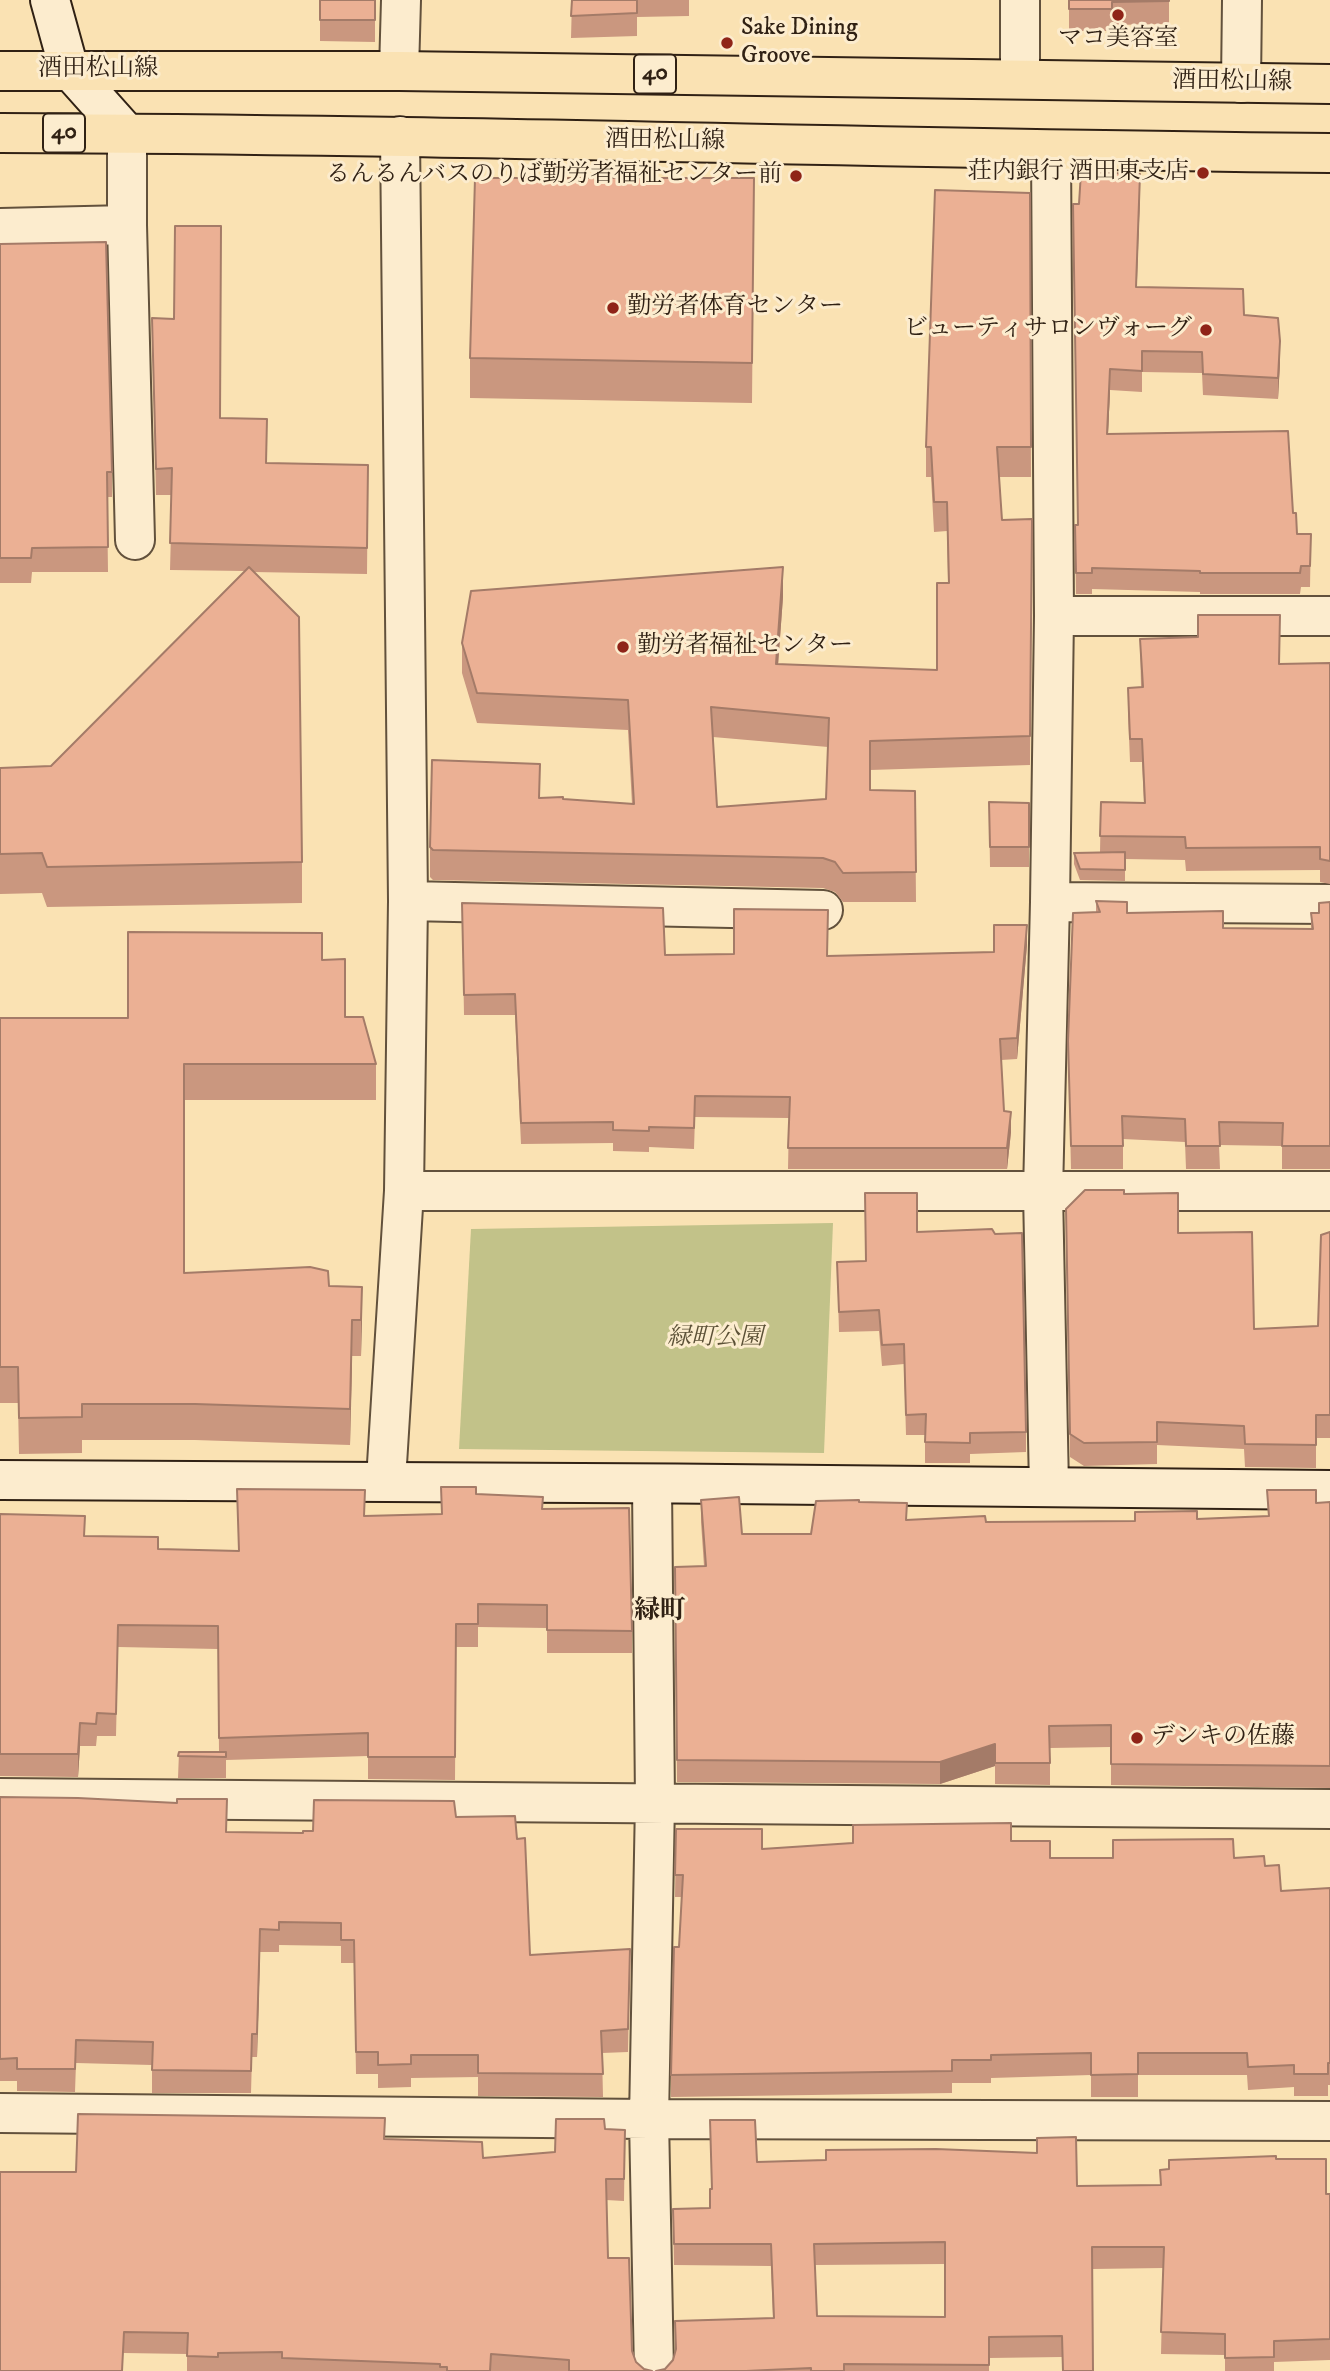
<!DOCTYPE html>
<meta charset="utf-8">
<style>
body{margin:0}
canvas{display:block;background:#fae2b3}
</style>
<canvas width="1330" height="2371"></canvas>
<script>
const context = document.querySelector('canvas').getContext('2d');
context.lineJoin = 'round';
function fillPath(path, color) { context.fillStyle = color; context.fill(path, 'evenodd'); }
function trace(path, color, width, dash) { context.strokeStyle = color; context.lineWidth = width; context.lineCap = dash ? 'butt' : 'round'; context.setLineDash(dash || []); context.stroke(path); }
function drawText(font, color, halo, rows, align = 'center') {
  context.font = font + ' "IM FELL DW Pica","Noto Serif JP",serif'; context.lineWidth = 6; context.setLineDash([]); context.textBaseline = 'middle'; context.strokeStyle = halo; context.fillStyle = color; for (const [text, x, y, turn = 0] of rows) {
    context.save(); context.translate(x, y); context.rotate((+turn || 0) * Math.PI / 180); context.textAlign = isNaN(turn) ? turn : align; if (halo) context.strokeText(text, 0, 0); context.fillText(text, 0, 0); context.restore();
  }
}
const green = new Path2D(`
 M 833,1223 L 824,1453 L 459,1449 L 471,1229 Z`);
const street = new Path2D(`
 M 1020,0 L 1020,79
 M 399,71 L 401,0
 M 1241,83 L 1242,0
 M 127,134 L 127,225 L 135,540
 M 0,228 L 127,225
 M 1054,616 L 1330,616
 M 408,901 L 823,910
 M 1050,902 L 1330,904
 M 404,1191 L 1330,1191
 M 386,1480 L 404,1191 L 408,901 L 400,136
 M 652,1485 L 655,1802 L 649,2119 L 654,2371
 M 1049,1487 L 1043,1192 L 1050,902 L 1054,616 L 1051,151
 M 0,1798 L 1330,1809
 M 0,2113 L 649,2119 L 1330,2121`);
const secondary = new Path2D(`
 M 50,0 L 69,69 L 127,134
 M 0,1480 C 443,1480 887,1486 1330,1490`);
const primary = new Path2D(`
 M 0,71 L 399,71 L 1330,84
 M 0,133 C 443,134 887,149 1330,153`);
const wall = new Path2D(`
 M 320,0 L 375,0 L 375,42 L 320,41 Z
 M 572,0 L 689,0 L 689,16 L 637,17 L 637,36 L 571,38 Z
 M 1069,0 L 1169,0 L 1169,24 L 1112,25 L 1112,31 L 1069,31 Z
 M 754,178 L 752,403 L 470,398 L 470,358 Z
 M 1030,193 L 1031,477 L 999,477 L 1002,520 L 1032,519 L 1030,765 L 870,770 L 870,790 L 915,791 L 916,902 L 843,902 L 835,892 L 823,888 L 433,880 L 430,877 L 430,847 L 540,798 L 632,804 L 628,730 L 477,723 L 462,673 L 462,643 L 783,597 L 778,664 L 937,670 L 948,583 L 947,531 L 934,532 L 931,477 L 926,477 L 926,447 ZM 713,737 L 828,747 L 826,799 L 717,807 Z
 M 1140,195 L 1136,287 L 1244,315 L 1280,362 L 1278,399 L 1203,395 L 1202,373 L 1142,372 L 1142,392 L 1110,390 L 1108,434 L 1293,513 L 1297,534 L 1311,534 L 1310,587 L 1301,587 L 1300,594 L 1200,594 L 1200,592 L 1092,589 L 1092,594 L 1076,594 L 1075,525 L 1077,525 L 1079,204 Z
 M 0,244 L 112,472 L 112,497 L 107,497 L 108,572 L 32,572 L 31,583 L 0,583 Z
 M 152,318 L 220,418 L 267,463 L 368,465 L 367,574 L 253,572 L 302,862 L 302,903 L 47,907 L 42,893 L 0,894 L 0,768 L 51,766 L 245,571 L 170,570 L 172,495 L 156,495 Z
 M 1280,638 L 1279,664 L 1330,663 L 1330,884 L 1320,882 L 1320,870 L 1186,871 L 1185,860 L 1125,859 L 1125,881 L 1080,880 L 1074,864 L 1074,853 L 1100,852 L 1101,802 L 1144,803 L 1142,762 L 1130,762 L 1128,711 L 1128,688 L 1141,687 L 1140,639 Z
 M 989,802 L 1029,803 L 1029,867 L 990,867 Z
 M 1096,901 L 1127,913 L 1223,928 L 1311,929 L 1311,913 L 1319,913 L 1330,902 L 1330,1169 L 1282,1169 L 1282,1146 L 1219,1145 L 1220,1169 L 1186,1169 L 1185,1142 L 1123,1139 L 1123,1169 L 1071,1169 L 1068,1041 L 1096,912 Z
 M 462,903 L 665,955 L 827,956 L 994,952 L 1027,945 L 1017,1059 L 1001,1060 L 1004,1111 L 1011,1132 L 1007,1169 L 788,1169 L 789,1118 L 695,1117 L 694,1149 L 649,1147 L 649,1152 L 613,1151 L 613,1143 L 521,1144 L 515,1015 L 464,1015 Z
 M 322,960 L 345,1017 L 376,1064 L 376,1100 L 184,1100 L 184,1273 L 329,1286 L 362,1287 L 361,1356 L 352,1356 L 350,1445 L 195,1440 L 82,1440 L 82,1453 L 19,1454 L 18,1403 L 0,1403 L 0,1018 L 128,1018 Z
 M 1124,1194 L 1178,1233 L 1254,1329 L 1318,1326 L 1330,1232 L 1330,1438 L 1316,1438 L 1316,1468 L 1245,1467 L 1244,1449 L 1157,1445 L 1157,1464 L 1084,1466 L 1070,1457 L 1066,1232 Z
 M 917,1232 L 1026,1432 L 1026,1452 L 970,1454 L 970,1463 L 925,1463 L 925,1435 L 906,1435 L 904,1364 L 882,1366 L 879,1331 L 839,1332 L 837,1262 L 866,1261 Z
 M 237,1489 L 365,1516 L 441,1514 L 476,1494 L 543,1509 L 632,1631 L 632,1653 L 547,1653 L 547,1628 L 478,1627 L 478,1647 L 456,1647 L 455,1780 L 368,1779 L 368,1756 L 226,1760 L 226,1778 L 178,1778 L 179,1752 L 219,1752 L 218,1649 L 118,1647 L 116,1736 L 97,1736 L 96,1746 L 80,1746 L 78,1777 L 0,1776 L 0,1514 L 85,1536 L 158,1549 L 239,1551 Z
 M 1267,1490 L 1316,1503 L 1330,1502 L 1330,1788 L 1111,1785 L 1111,1747 L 1050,1748 L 1050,1785 L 995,1784 L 995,1766 L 940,1784 L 677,1782 L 675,1567 L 704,1566 L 701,1522 L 701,1500 L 742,1534 L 811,1534 L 859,1502 L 907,1520 L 986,1522 L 1135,1521 L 1268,1516 Z
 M 0,1797 L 227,1832 L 303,1833 L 313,1831 L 456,1817 L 517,1839 L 530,1955 L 630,1949 L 628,2052 L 602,2053 L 603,2097 L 478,2096 L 478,2077 L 411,2078 L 411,2087 L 378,2088 L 378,2074 L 356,2074 L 354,1963 L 341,1963 L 341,1946 L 279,1945 L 279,1952 L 260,1952 L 257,2057 L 252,2057 L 251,2093 L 152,2093 L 152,2065 L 76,2063 L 75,2092 L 17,2091 L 17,2081 L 0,2081 Z
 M 676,1829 L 762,1849 L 1011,1841 L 1050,1858 L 1234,1858 L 1265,1866 L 1281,1891 L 1330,1888 L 1330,2085 L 1328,2085 L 1328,2096 L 1294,2096 L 1294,2087 L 1248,2090 L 1247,2075 L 1138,2075 L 1138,2097 L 1091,2097 L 1091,2075 L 991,2078 L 991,2083 L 952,2083 L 952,2093 L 671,2097 L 671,2075 L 682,1897 L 675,1897 Z
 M 710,2120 L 757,2162 L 1077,2186 L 1160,2185 L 1160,2170 L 1276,2159 L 1326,2194 L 1330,2194 L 1330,2360 L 1274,2362 L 1274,2371 L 1225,2371 L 1225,2355 L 1161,2354 L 1163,2268 L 1092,2269 L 1062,2357 L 989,2358 L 989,2371 L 656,2371 L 665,2369 L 773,2318 L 771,2266 L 674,2265 L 673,2209 L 710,2208 L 712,2189 ZM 945,2264 L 945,2317 L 817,2316 L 815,2265 Z
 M 605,2129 L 625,2130 L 624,2201 L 606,2200 L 608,2258 L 636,2362 L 644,2369 L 652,2371 L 187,2371 L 187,2354 L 124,2353 L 0,2371 L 0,2172 L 76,2172 L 385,2139 L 483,2158 L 555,2152 Z`);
const shadedWall = new Path2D(`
 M 1140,174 L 1140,195 L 1136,308 L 1136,287 Z
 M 1280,341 L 1280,362 L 1278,399 L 1278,378 Z
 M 1110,369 L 1110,390 L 1107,455 L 1107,434 Z
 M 783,567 L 783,597 L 776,693 L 776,664 Z
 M 1027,925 L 1027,945 L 1017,1059 L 1017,1038 Z
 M 1011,1112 L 1011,1132 L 1007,1169 L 1007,1148 Z
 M 362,1287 L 362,1323 L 361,1356 L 361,1320 Z
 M 352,1320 L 352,1356 L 350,1445 L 350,1409 Z
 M 80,1723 L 80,1746 L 78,1777 L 78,1754 Z
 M 995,1744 L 995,1766 L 940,1784 L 940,1762 Z
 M 260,1929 L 260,1952 L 257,2057 L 257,2034 Z`);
const building = new Path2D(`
 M 320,0 L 375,0 L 375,20 L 320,20 Z
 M 572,0 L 637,0 L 637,13 L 571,16 Z
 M 1069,0 L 1169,0 L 1169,1 L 1112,2 L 1112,9 L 1069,9 Z
 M 1081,172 L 1140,174 L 1136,287 L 1243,289 L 1244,315 L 1278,318 L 1280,341 L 1278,378 L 1203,374 L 1202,352 L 1142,351 L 1142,371 L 1110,369 L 1107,434 L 1288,431 L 1293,513 L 1296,513 L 1297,534 L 1311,534 L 1310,566 L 1301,566 L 1300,573 L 1200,573 L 1200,571 L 1092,568 L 1092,573 L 1076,573 L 1075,525 L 1078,525 L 1073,204 L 1079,204 Z
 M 475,178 L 754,178 L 752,363 L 470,358 Z
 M 935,190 L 1030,193 L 1031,447 L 997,447 L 1002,520 L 1032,519 L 1030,736 L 870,741 L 870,790 L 915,791 L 916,872 L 843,873 L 835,862 L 823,858 L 433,850 L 430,847 L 432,760 L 540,764 L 539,798 L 563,797 L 563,799 L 634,804 L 628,700 L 477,693 L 462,643 L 471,591 L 783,567 L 776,664 L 937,670 L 937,583 L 949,583 L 947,502 L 934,502 L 931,447 L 926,447 ZM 711,707 L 829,718 L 826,799 L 717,807 Z
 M 175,226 L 221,226 L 220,418 L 267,419 L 266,463 L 368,465 L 367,548 L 170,543 L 172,468 L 156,469 L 152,318 L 174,319 Z
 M 106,242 L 112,472 L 107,472 L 108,547 L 32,548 L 31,558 L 0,558 L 0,244 Z
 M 249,567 L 299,617 L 302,862 L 47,867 L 42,853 L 0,854 L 0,768 L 51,766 Z
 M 1198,615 L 1280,615 L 1279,664 L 1330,663 L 1330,861 L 1320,859 L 1320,847 L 1186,848 L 1185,837 L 1100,836 L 1101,802 L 1145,803 L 1142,739 L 1130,739 L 1128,688 L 1143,687 L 1140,639 L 1198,637 Z
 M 989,802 L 1029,803 L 1029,847 L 990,847 Z
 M 1125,852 L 1125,870 L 1080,869 L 1074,853 Z
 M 1096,901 L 1127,902 L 1127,913 L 1223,911 L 1223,928 L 1313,929 L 1311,913 L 1319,913 L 1319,903 L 1330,902 L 1330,1146 L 1282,1146 L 1283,1123 L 1219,1122 L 1220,1146 L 1186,1146 L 1185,1119 L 1122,1116 L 1123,1146 L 1071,1146 L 1068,1041 L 1073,913 L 1100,912 Z
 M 462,903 L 663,908 L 665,955 L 734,954 L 734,909 L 828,910 L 827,956 L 994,952 L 994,925 L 1027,925 L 1017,1038 L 1000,1039 L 1004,1111 L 1011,1112 L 1007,1148 L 788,1148 L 790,1097 L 695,1096 L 694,1128 L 649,1127 L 649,1131 L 613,1130 L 613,1122 L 521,1123 L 515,994 L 464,995 Z
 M 128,932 L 322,933 L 322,960 L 345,959 L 345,1017 L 363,1017 L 376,1064 L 184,1064 L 184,1273 L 310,1267 L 328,1271 L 329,1286 L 362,1287 L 361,1320 L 352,1320 L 350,1409 L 195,1404 L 82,1404 L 82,1417 L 19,1418 L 18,1367 L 0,1367 L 0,1018 L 128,1018 Z
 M 1085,1190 L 1124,1190 L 1124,1194 L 1178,1193 L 1178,1233 L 1252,1232 L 1254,1329 L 1318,1326 L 1321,1235 L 1330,1232 L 1330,1415 L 1316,1415 L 1316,1445 L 1245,1444 L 1244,1426 L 1157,1422 L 1157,1442 L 1084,1443 L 1070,1434 L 1066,1209 Z
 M 865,1193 L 917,1193 L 917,1232 L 992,1229 L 995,1234 L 1022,1233 L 1026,1432 L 970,1433 L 970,1443 L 925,1442 L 926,1414 L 906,1415 L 904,1344 L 882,1345 L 879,1310 L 839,1312 L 837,1262 L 866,1261 Z
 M 441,1487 L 476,1487 L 476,1494 L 543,1497 L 542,1509 L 629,1508 L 632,1631 L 547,1630 L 547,1605 L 478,1604 L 478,1624 L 456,1624 L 455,1757 L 368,1757 L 368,1733 L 219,1738 L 218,1626 L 118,1625 L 116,1714 L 97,1713 L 96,1724 L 80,1723 L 78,1754 L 0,1754 L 0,1514 L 85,1516 L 84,1536 L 158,1537 L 158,1549 L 239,1551 L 237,1489 L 365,1490 L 364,1516 L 442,1514 Z
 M 1267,1490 L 1316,1490 L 1316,1503 L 1330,1502 L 1330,1766 L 1111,1764 L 1111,1725 L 1049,1726 L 1050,1763 L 995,1763 L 995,1744 L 940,1762 L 677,1760 L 675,1567 L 706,1566 L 701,1500 L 739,1497 L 742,1534 L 811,1534 L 816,1501 L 859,1500 L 859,1502 L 907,1503 L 906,1520 L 985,1516 L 986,1522 L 1135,1521 L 1135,1512 L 1197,1511 L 1197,1519 L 1269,1516 Z
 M 179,1752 L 226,1752 L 226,1757 L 178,1756 Z
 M 0,1797 L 78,1798 L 177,1803 L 177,1799 L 227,1799 L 226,1832 L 303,1833 L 303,1831 L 313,1831 L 314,1800 L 454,1801 L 456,1817 L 515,1816 L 517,1839 L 525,1838 L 530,1955 L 630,1949 L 628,2029 L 601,2031 L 603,2074 L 478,2073 L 478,2055 L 411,2055 L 411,2064 L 378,2065 L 378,2052 L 356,2052 L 354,1940 L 341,1940 L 341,1923 L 279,1922 L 279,1930 L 260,1929 L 257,2034 L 252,2034 L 251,2071 L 152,2070 L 153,2042 L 76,2040 L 75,2069 L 17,2069 L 17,2058 L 0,2059 Z
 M 1011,1823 L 1011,1841 L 1050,1841 L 1050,1858 L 1113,1858 L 1113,1840 L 1233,1839 L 1234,1858 L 1264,1856 L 1265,1866 L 1279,1865 L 1281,1891 L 1330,1888 L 1330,2063 L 1328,2063 L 1328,2074 L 1294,2074 L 1294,2065 L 1248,2067 L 1247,2053 L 1138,2053 L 1138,2074 L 1091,2075 L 1091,2053 L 991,2055 L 991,2060 L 952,2060 L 952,2071 L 671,2075 L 674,1947 L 679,1947 L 683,1875 L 675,1875 L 676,1829 L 762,1829 L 762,1849 L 853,1843 L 853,1825 Z
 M 78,2114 L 385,2118 L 384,2139 L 482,2142 L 483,2158 L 555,2152 L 556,2119 L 604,2119 L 605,2129 L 625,2130 L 624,2179 L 606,2179 L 608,2258 L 629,2258 L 632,2351 L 636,2362 L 644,2369 L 652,2371 L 569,2371 L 569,2360 L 491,2354 L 490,2371 L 447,2371 L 447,2367 L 440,2367 L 440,2364 L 282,2358 L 282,2352 L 218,2353 L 218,2357 L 187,2356 L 188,2333 L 124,2332 L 122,2371 L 0,2371 L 0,2172 L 76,2172 Z
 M 710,2120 L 755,2120 L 757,2162 L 826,2160 L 826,2150 L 936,2149 L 1037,2153 L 1037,2138 L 1076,2137 L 1077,2186 L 1161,2185 L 1160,2170 L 1169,2169 L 1169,2160 L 1276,2156 L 1276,2159 L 1326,2159 L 1326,2194 L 1330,2194 L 1330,2339 L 1274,2341 L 1274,2357 L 1225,2358 L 1225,2334 L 1161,2332 L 1164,2247 L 1092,2247 L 1093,2371 L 1063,2371 L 1062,2336 L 989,2337 L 989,2365 L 844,2364 L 844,2371 L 811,2371 L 811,2368 L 746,2371 L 656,2371 L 665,2369 L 673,2360 L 676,2349 L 675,2321 L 774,2318 L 771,2244 L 674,2244 L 673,2209 L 710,2208 L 710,2189 L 712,2189 ZM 945,2242 L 945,2317 L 817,2316 L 814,2244 Z`);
const markers = [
 [1118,15,7,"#8f2418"],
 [727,43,7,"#8f2418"],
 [1203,173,7,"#8f2418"],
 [796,176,7,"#8f2418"],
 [613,308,7,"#8f2418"],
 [1206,330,7,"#8f2418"],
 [623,647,7,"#8f2418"],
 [1137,1738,7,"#8f2418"]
];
const shields = [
 [655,74,42],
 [64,133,42]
];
const shieldNames = [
 ["40",655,74],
 ["40",64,133]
];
const poiNames = [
 ["Sake Dining",741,29],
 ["Groove",741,57],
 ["マコ美容室",1118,40,"center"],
 ["荘内銀行 酒田東支店",1189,173,"right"],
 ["るんるんバスのりば勤労者福祉センター前",782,176,"right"],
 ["勤労者体育センター",627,308],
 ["ビューティサロンヴォーグ",1192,330,"right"],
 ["勤労者福祉センター",637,647],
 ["デンキの佐藤",1151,1738]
];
const streetNames = [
 ["酒田松山線",98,70],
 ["酒田松山線",1232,83,1],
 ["酒田松山線",665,142,1]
];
const parkNames = [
 ["緑町公園",715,1339]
];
const neighbourhoodNames = [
 ["緑町",660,1613]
];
fillPath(green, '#c2c289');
trace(street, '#62513c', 42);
trace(secondary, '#302114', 42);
trace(primary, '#302114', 42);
trace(street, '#fcecce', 38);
trace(secondary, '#fcecce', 38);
trace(primary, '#fae2b3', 38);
fillPath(wall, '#ca977f');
fillPath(shadedWall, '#a47b68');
fillPath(building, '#ebb094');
trace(building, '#a47b68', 2);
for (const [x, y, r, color] of markers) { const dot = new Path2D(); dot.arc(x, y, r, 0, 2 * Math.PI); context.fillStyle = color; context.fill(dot); trace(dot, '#fcecce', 2.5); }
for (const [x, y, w] of shields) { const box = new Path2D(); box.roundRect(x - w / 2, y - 19.5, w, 39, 5); context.fillStyle = '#fcecce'; context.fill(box); trace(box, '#302114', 2); }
drawText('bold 23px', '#302114', null, shieldNames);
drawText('24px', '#302114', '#fcecce', poiNames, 'left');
drawText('24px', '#302114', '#fcecce', streetNames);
drawText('italic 24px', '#5c5137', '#fcecce', parkNames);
drawText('bold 26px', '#302114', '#fcecce', neighbourhoodNames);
</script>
